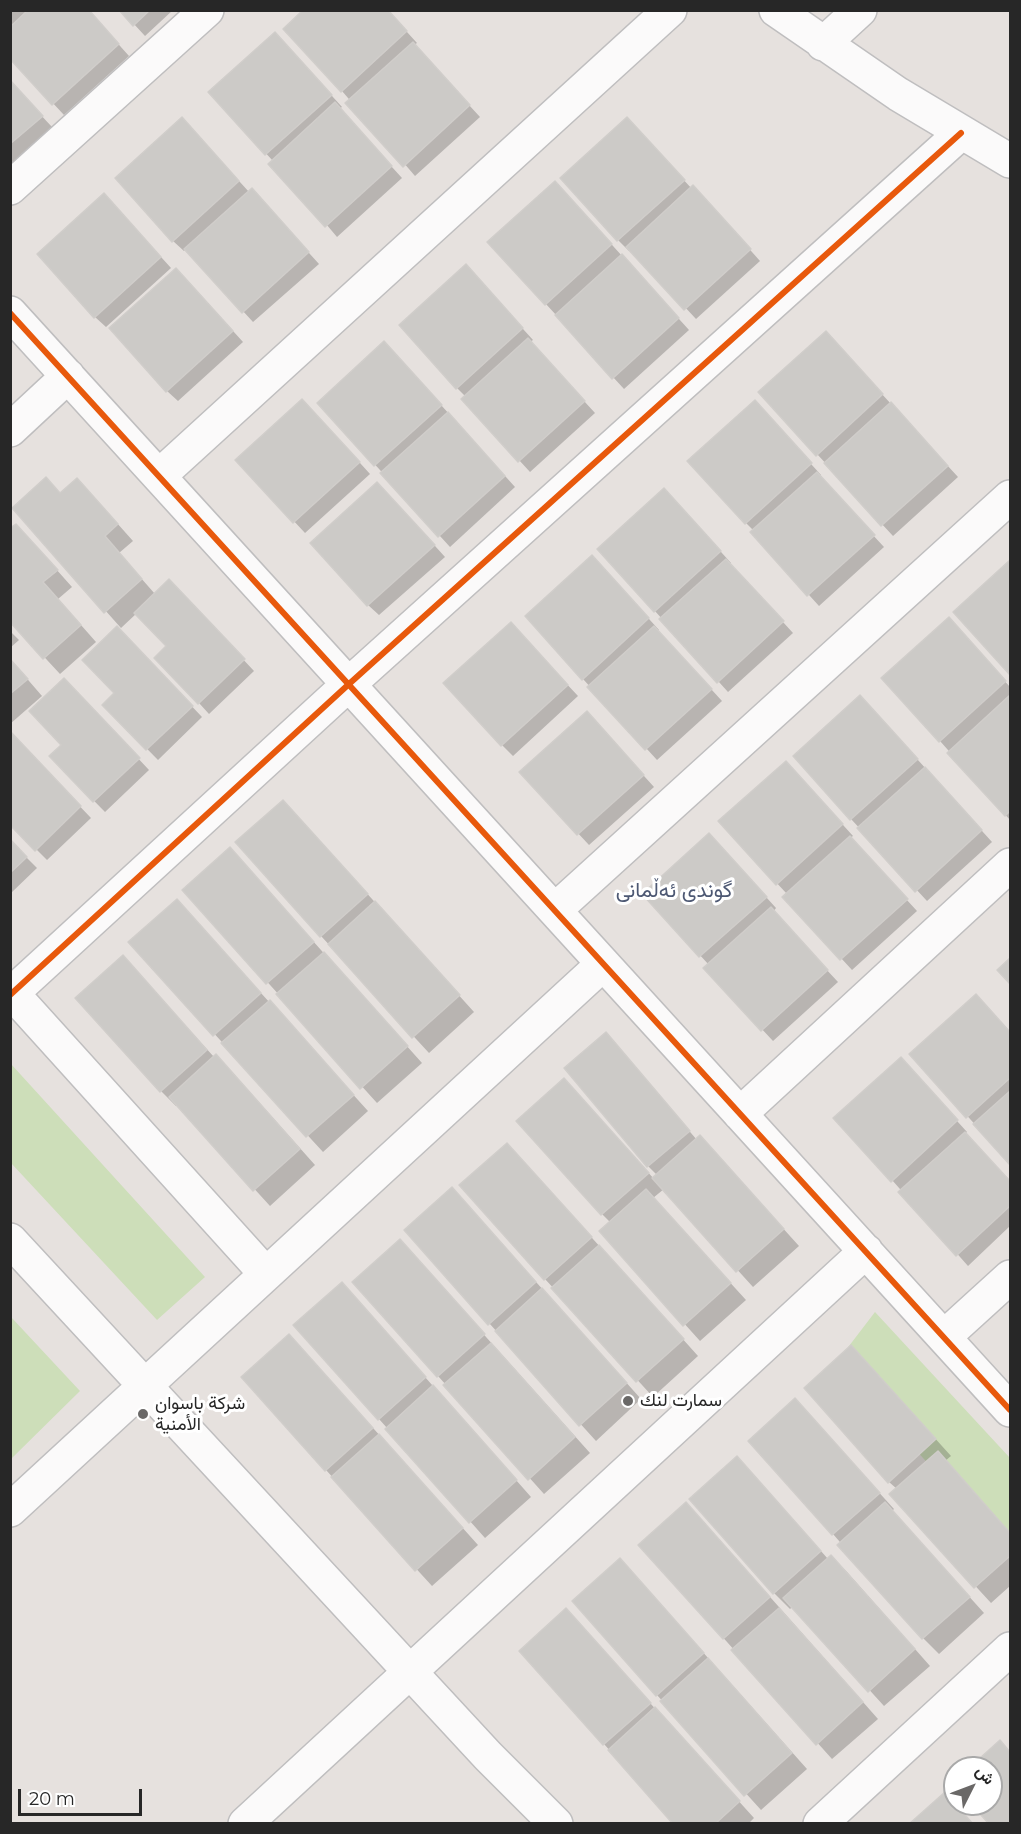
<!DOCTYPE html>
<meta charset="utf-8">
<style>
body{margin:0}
#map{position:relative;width:1021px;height:1834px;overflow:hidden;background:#e6e1de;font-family:Montserrat,Vazirmatn,sans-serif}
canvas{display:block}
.frame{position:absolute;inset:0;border:12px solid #272727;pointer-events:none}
.north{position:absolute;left:943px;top:1756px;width:60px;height:60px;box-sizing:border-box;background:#fff;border:2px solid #a9a9a9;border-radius:50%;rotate:48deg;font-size:16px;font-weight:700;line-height:24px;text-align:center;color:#272727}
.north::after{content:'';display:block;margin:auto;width:21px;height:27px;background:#6a6867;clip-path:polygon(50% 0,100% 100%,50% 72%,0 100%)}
.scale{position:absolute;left:18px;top:1789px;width:124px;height:27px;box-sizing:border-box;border:3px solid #272727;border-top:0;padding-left:8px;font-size:18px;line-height:21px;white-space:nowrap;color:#272727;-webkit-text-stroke:4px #fff;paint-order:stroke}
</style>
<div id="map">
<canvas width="1021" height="1834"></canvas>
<div class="frame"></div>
<div class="north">ش</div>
<div class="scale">20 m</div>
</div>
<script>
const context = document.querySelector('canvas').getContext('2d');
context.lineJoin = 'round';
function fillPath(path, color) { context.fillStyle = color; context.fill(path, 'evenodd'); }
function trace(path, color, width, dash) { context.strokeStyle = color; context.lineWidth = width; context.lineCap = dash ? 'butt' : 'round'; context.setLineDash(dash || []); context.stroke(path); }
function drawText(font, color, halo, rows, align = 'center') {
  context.font = font + ' Montserrat,Vazirmatn,sans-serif'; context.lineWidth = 6; context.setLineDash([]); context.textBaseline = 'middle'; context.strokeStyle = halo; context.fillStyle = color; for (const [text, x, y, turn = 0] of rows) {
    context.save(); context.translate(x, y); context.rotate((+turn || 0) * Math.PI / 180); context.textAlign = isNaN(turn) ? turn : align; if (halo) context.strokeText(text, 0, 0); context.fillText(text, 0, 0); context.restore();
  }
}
const green = new Path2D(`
 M 11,1064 L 205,1277 L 157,1320 L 11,1163 Z
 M 875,1312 L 1010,1458 L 1010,1553 L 836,1363 Z
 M 11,1317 L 80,1391 L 11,1459 Z`);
const shadow = new Path2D(`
 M 10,10 L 88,10 L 129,56 L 64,115 L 10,57 Z
 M 121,10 L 173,10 L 145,36 Z
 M 387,10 L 417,43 L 414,45 L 480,117 L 415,176 L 342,91 Z
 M 286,45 L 342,107 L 339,109 L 402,178 L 337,237 L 273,161 L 210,93 Z
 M 10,82 L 52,127 L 10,165 Z
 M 193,130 L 249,192 L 262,201 L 319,264 L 253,322 L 186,249 L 184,251 L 173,241 Z
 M 638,130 L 692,189 L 704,198 L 760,261 L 696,319 L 631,249 L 629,251 L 618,240 L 562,178 Z
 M 566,194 L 689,330 L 624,389 L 489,242 Z
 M 115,206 L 171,268 L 106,327 L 95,317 Z
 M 476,277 L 533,340 L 530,342 L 595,413 L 530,472 L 463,399 L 465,396 L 457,388 Z
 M 187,280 L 243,342 L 178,401 L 167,391 Z
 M 836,344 L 958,477 L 893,536 L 817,454 Z
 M 395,354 L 515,487 L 450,547 L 319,403 Z
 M 313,411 L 370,474 L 305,533 L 237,460 Z
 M 765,413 L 821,475 L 819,477 L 884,547 L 819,606 L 752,532 L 754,531 L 746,523 Z
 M 61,494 L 92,495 L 133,541 L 119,553 L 155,594 L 180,592 L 254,671 L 209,714 L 199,703 L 168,646 L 137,613 L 121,628 L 14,508 Z
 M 388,494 L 445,557 L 379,615 L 368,605 Z
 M 675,501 L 731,563 L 730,564 L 793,633 L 728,692 L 599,549 Z
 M 31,541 L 72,587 L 58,599 L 96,642 L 60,674 L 10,620 Z
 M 1010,562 L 1010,673 L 955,612 Z
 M 603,568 L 659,630 L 658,631 L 722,701 L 657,760 L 583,679 Z
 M 959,630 L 1010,687 L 1010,820 L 940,741 Z
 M 10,631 L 19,640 L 10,648 Z
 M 521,635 L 578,696 L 513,756 L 502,745 Z
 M 128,639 L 202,717 L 158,760 L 104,705 L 116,693 Z
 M 10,659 L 42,696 L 10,724 Z
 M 75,691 L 149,770 L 105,812 L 51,757 L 63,745 Z
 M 871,708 L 992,842 L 927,901 L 851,819 Z
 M 597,724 L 654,787 L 589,845 L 522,773 Z
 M 10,733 L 91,818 L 47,860 L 10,823 Z
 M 797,774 L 853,836 L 850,838 L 917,911 L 852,970 L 785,897 L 787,894 L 720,822 Z
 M 298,817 L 474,1012 L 429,1053 L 321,936 Z
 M 10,841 L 37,868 L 10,894 Z
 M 720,846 L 776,908 L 773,912 L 838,982 L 773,1041 L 705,968 L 709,965 L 644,894 Z
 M 245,865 L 422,1063 L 377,1103 L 184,890 Z
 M 192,917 L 368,1111 L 323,1152 L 130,942 Z
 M 123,957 L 214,1057 L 216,1056 L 232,1072 L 315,1165 L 270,1206 L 178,1105 L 176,1106 L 161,1091 Z
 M 987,1006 L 1010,1033 L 1010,1163 L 911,1054 Z
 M 606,1034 L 697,1140 L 715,1153 L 799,1246 L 753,1287 L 664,1189 L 653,1198 L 746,1300 L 700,1341 L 601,1231 L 611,1223 L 602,1214 L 580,1096 L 654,1179 L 657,1175 L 648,1166 Z
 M 911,1070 L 967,1132 L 965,1134 L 1010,1182 L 1010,1226 L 968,1266 L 892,1180 Z
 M 523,1161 L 698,1356 L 653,1397 L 545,1279 Z
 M 467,1205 L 641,1399 L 596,1441 L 489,1323 Z
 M 400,1241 L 590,1453 L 544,1494 L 438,1376 Z
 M 357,1300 L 531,1497 L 485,1538 L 379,1419 Z
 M 304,1351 L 478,1545 L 432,1586 L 326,1470 Z
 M 867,1363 L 951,1456 L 945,1461 L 1010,1533 L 1010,1586 L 991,1603 L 891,1494 L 897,1489 L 889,1482 Z
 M 795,1400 L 894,1509 L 892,1511 L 984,1613 L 939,1654 L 923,1638 L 833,1534 Z
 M 753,1474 L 828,1559 L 831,1557 L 847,1572 L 930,1666 L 884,1706 L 793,1606 L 790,1609 L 774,1593 L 691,1499 Z
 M 702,1520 L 878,1719 L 832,1759 L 640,1545 Z
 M 635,1576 L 807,1769 L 761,1810 L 657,1695 Z
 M 566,1610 L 754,1818 L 748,1824 L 675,1824 L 604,1744 Z
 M 1000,1742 L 1010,1753 L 1010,1824 L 991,1824 L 973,1804 L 991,1804 L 991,1768 L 971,1768 Z`);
const building = new Path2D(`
 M 28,10 L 89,10 L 119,44 L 52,105 L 10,59 L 10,27 Z
 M 119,10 L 150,10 L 133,26 Z
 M 303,10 L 388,10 L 407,31 L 341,92 L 283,29 Z
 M 275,32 L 332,95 L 265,155 L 208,92 Z
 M 413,42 L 470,105 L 403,167 L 345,103 Z
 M 10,80 L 43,116 L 10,144 Z
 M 335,102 L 392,166 L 325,227 L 268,164 Z
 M 182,117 L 239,181 L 172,242 L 115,178 Z
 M 627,117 L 685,180 L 617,241 L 560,178 Z
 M 555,181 L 612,244 L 545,305 L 487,242 Z
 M 693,185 L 751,249 L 684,310 L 626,247 Z
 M 252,188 L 309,252 L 242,313 L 184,249 Z
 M 104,193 L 161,257 L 94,318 L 37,254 Z
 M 622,254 L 679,318 L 612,379 L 555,315 Z
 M 466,264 L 523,328 L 456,389 L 399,325 Z
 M 176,268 L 233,331 L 166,392 L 109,328 Z
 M 826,331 L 883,394 L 816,456 L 758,392 Z
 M 528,338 L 585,401 L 518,462 L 461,399 Z
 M 384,341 L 442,405 L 374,466 L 317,403 Z
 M 302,399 L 360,462 L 293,523 L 235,460 Z
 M 755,400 L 812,463 L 745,524 L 687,461 Z
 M 891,402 L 948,466 L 881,526 L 824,463 Z
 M 448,412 L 505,476 L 438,537 L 380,473 Z
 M 817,472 L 875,535 L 807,596 L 750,532 Z
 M 46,477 L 60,493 L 77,478 L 118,524 L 105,536 L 142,579 L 104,613 L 12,508 Z
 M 377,482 L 435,545 L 367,606 L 310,543 Z
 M 664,488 L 721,551 L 654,612 L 597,549 Z
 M 16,524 L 58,570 L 43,582 L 81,625 L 43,659 L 10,622 L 10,528 Z
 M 592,555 L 649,618 L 582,680 L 525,616 Z
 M 726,559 L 784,621 L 717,683 L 659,619 Z
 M 1010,560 L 1010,675 L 953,612 Z
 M 169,579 L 245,659 L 198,704 L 154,658 L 166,646 L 134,613 Z
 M 949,617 L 1006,681 L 939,742 L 881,678 Z
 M 511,622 L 568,685 L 501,746 L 443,683 Z
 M 117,626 L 193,706 L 146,750 L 102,705 L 114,693 L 82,660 Z
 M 654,626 L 712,689 L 645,750 L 587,687 Z
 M 10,659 L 28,679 L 10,694 Z
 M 64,678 L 140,758 L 93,802 L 49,756 L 61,745 L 29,711 Z
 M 860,695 L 918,759 L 850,820 L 793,756 Z
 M 1010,695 L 1010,811 L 1005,816 L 947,753 Z
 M 587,711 L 644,775 L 577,835 L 519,772 Z
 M 10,731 L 81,806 L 35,851 L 10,825 Z
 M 786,761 L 843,824 L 776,885 L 718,821 Z
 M 925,767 L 982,830 L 915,892 L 857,828 Z
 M 283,800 L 368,894 L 320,937 L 235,842 Z
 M 709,833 L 767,897 L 699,957 L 642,894 Z
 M 850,836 L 908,899 L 840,960 L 782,897 Z
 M 10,839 L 27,857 L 10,873 Z
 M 230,847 L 314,942 L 266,984 L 182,890 Z
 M 177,899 L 261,993 L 213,1036 L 128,942 Z
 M 375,901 L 460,995 L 412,1038 L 328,944 Z
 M 771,907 L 828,970 L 761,1031 L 703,968 Z
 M 324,952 L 408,1046 L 360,1089 L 276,994 Z
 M 123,955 L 207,1050 L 160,1092 L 75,998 Z
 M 1010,958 L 1010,984 L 997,970 Z
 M 976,994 L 1010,1032 L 1010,1078 L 966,1118 L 909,1054 Z
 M 270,1000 L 354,1095 L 306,1137 L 221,1043 Z
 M 606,1032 L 690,1131 L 647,1167 L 564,1068 Z
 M 216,1054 L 300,1149 L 253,1191 L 169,1097 Z
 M 901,1057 L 958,1120 L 891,1182 L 833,1118 Z
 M 564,1078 L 649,1173 L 601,1215 L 516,1121 Z
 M 1010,1091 L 1010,1165 L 973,1124 Z
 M 965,1132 L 1010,1181 L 1010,1206 L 956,1256 L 898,1192 Z
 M 700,1135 L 784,1229 L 736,1272 L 652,1178 Z
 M 507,1143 L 592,1237 L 544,1280 L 459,1185 Z
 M 452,1187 L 536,1282 L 488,1325 L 404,1230 Z
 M 646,1189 L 731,1283 L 683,1326 L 599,1231 Z
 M 400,1239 L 485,1334 L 437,1377 L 352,1282 Z
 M 599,1245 L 684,1339 L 636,1382 L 551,1288 Z
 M 342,1282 L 426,1377 L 378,1420 L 293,1325 Z
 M 542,1288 L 627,1383 L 579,1426 L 495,1331 Z
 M 289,1334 L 373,1428 L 325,1471 L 241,1377 Z
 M 491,1343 L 575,1437 L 528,1480 L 443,1385 Z
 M 851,1345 L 936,1439 L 888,1483 L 804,1388 Z
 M 433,1385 L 517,1480 L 469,1523 L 385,1429 Z
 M 795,1398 L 880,1493 L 832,1535 L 748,1441 Z
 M 379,1434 L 463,1528 L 415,1571 L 331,1477 Z
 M 938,1451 L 1010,1533 L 1010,1556 L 974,1588 L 889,1494 Z
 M 737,1456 L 821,1551 L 773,1594 L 689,1499 Z
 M 686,1502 L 770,1597 L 723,1639 L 638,1545 Z
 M 885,1502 L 970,1597 L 922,1639 L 837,1545 Z
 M 831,1555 L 915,1649 L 868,1692 L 783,1598 Z
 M 620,1558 L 704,1653 L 656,1696 L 572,1601 Z
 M 566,1608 L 651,1703 L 603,1745 L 519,1651 Z
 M 779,1608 L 863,1702 L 816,1745 L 731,1650 Z
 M 708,1658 L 792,1753 L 744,1796 L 660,1701 Z
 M 655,1707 L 740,1801 L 715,1824 L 673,1824 L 608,1750 Z
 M 1000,1740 L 1010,1752 L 1010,1824 L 989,1824 L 971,1804 L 991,1804 L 991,1768 L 969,1768 Z
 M 945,1792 L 973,1824 L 909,1824 Z`);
const minor = new Path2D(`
 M 776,10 L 898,94 L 1010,161
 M 823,44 L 860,10
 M 10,188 L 207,10
 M 10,313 L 1010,1410
 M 10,430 L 68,376
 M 159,476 L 670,10
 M 555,910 L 1010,497
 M 12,993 L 266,1274
 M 10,995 L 349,684 L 961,133
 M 740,1114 L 1010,865
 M 10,1240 L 488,1756 L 556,1824
 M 944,1337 L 1010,1277
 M 10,1510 L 603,964
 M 245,1824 L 866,1251
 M 820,1824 L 1010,1649`);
const cycleway = new Path2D(`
 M 10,313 L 1010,1410
 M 10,995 L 349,684 L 961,133`);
const markers = [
 [628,1401,6,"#6a6867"],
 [143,1414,6,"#6a6867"]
];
const poiNames = [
 ["سمارت لنك",640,1401],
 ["شركة باسوان",155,1404],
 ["الأمنية",155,1425]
];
const quarterNames = [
 ["گوندی ئەڵمانی",674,891]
];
fillPath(green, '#cddeb9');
fillPath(shadow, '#0003');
fillPath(building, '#cccac7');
trace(building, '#d0cdca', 1.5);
trace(minor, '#bfbebf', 36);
trace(minor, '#fbfafa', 33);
trace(cycleway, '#e8590c', 6);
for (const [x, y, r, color] of markers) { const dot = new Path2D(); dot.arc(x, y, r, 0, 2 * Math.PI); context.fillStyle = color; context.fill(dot); trace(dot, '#fff', 2); }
drawText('18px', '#272727', '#fff', poiNames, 'left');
drawText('21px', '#4d5873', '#fff', quarterNames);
</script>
